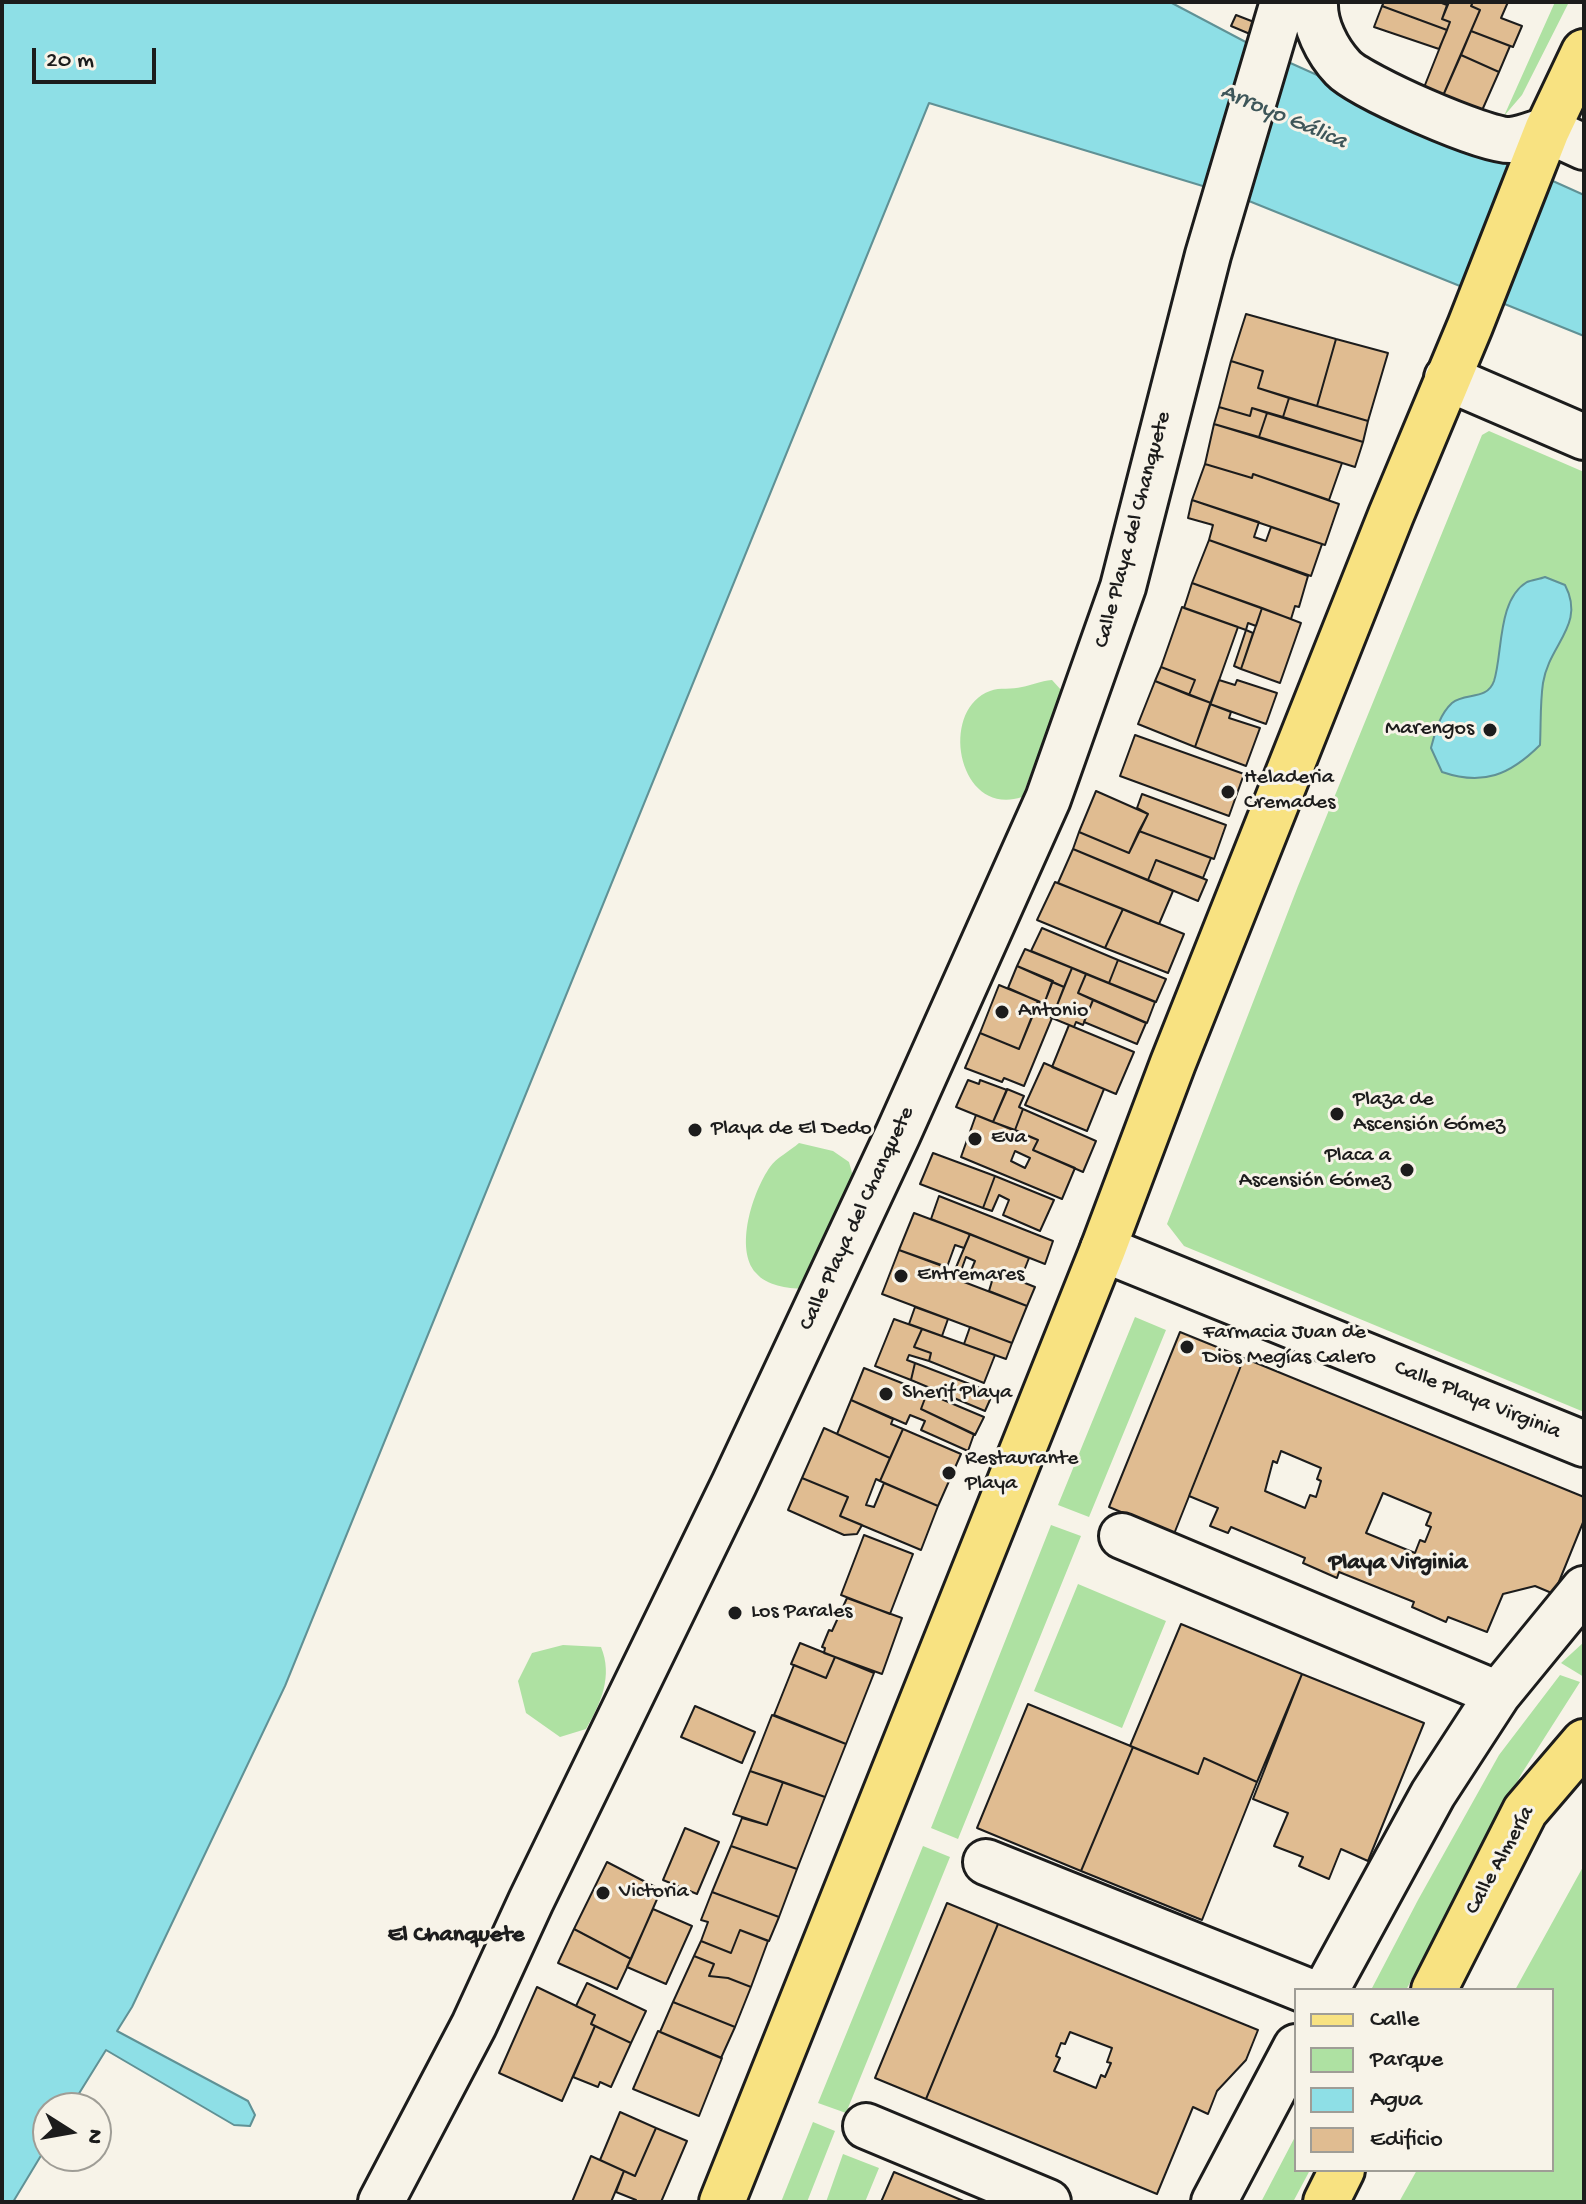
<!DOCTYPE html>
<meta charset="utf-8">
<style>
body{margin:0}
#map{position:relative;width:1586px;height:2204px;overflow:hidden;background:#f7f3e8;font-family:"Gochi Hand",sans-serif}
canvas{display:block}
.frame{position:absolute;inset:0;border:4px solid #1c1c1c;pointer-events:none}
.legend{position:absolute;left:1294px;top:1988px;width:260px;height:184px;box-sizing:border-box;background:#f7f3e8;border:2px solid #9f9d96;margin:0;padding:10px 14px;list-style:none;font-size:24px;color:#1c1c1c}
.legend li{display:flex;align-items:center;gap:16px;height:40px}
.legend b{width:40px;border:2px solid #9f9d96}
.north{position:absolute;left:32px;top:2092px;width:80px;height:80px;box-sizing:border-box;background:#f7f3e8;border:2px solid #9f9d96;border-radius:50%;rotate:101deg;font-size:22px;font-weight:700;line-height:32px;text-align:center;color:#1c1c1c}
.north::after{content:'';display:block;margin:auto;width:28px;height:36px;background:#1c1c1c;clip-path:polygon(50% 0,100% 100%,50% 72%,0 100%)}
.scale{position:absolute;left:32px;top:48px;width:124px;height:36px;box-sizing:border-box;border:4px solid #1c1c1c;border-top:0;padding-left:10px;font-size:24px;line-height:28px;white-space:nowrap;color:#1c1c1c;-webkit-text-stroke:6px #f7f3e8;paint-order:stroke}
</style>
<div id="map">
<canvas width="1586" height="2204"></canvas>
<div class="frame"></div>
<ul class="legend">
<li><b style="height:10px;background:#f8e281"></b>Calle</li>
<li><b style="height:22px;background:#aee1a2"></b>Parque</li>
<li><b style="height:22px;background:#8edfe6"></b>Agua</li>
<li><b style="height:22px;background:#e0bc91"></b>Edificio</li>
</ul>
<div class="north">N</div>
<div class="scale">20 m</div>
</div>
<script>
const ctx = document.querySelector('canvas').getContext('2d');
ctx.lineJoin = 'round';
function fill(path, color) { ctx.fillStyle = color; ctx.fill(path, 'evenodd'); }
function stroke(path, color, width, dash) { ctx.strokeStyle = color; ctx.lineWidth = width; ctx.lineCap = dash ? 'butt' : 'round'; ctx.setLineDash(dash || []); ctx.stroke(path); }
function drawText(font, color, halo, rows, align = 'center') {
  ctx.font = font + ' "Gochi Hand",sans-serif'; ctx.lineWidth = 6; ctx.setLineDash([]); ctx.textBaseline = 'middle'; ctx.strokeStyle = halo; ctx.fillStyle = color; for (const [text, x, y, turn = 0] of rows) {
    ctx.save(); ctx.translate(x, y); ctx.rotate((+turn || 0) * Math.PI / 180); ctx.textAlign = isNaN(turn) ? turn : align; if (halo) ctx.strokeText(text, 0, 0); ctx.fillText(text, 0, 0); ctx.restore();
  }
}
const green = new Path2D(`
 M1555,2H1569L1522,95L1504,116Z
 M1489,431L1584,472V1412L1184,1246L1167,1224L1298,886L1482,435Z
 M1052,680L1062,691L1022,797C958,818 938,710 990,691C1000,687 1012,690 1022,687C1032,685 1040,681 1052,680Z
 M799,1143L833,1151L849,1162L854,1180L803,1289C787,1288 767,1286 756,1273C734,1249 753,1191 770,1167C776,1158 790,1151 799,1143Z
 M1135,1317L1166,1330L1089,1517L1058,1505Z
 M1051,1525L1081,1536L958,1839L931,1828Z
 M1078,1584L1166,1621L1122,1728L1034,1691Z
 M1584,1642V1677L1561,1663Z
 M563,1645L601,1647C613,1676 601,1703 586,1729L560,1737L526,1713L518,1681L532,1653Z
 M1560,1675L1580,1682L1522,1773L1406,1990H1371L1418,1900L1499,1755Z
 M923,1846L950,1857L846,2113L818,2103Z
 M1584,1865V2202H1399L1417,2170H1552V1990H1515Z
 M813,2122L835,2131L807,2202H781Z
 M1296,2135V2170H1310L1293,2202H1261Z
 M843,2154L879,2168L865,2202H826Z`);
const water = new Path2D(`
 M2,2H1170L1257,48L1584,195V336L1239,197L929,103L285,1686L132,2007L117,2031L248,2101L255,2115L250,2126L234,2125L106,2050L70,2108H48V2144L13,2202H2Z
 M1545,577L1565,585C1586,625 1549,644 1543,683C1540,703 1541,725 1540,745C1510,775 1483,786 1442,772L1431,748C1435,733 1439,715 1452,703C1465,692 1487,701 1494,681C1503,653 1497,600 1527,582C1532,580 1540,579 1545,577Z`);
const building = new Path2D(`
 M1384,2H1439L1447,5L1442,19L1450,22L1447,30L1382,6Z
 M1449,2H1473L1471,6L1480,10L1442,98L1423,90L1450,22L1442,19Z
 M1473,2H1508L1501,18L1522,26L1513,47L1471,31L1480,10L1471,6Z
 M1382,6L1447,30L1439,49L1374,27Z
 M1236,15L1254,22L1250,34L1231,26Z
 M1471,31L1510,46L1499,72L1461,55Z
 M1461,55L1499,72L1480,115L1442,98Z
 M1246,314L1336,339L1317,406L1258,388L1263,371L1231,361Z
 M1336,339L1388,353L1368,421L1317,406Z
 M1231,361L1263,371L1258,388L1289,398L1283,417L1252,408L1250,416L1219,407Z
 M1289,398L1368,421L1363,442L1283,417Z
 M1219,407L1250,416L1252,408L1267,413L1259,437L1214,424Z
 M1267,413L1363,442L1355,467L1259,437Z
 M1214,424L1342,463L1329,500L1253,474L1252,478L1205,464Z
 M1205,464L1252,478L1253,474L1339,504L1325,545L1192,500Z
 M1192,500L1259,522L1254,537L1266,541L1271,527L1322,544L1311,576L1209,540L1213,525L1188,518Z
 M1209,540L1308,576L1299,607L1295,606L1291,619L1192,583Z
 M1192,583L1262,608L1256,626L1248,623L1246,630L1184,608Z
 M1182,607L1238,627L1211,703L1189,695L1195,680L1161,667Z
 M1262,608L1301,623L1280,683L1241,669Z
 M1246,630L1253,633L1241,669L1234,666Z
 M1161,667L1195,680L1189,695L1155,681Z
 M1219,680L1235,685L1237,680L1277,693L1266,724L1210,704Z
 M1155,681L1211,703L1195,747L1138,724Z
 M1210,704L1231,712L1229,718L1260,728L1246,766L1195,747Z
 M1135,735L1244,774L1229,816L1120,776Z
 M1096,791L1148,814L1129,853L1079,832Z
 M1142,794L1226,825L1214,859L1139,831L1148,814L1137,808Z
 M1139,831L1211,858L1203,878L1156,860L1148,880L1073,849L1079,832L1129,853Z
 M1073,849L1173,891L1159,924L1058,883Z
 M1156,860L1207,880L1198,901L1148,880Z
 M1055,882L1123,909L1105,948L1037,920Z
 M1123,909L1184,934L1168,973L1105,948Z
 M1042,928L1118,960L1109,983L1031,951Z
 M1025,949L1072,968L1064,987L1017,966Z
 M1118,960L1166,979L1156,1002L1109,983Z
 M1017,966L1053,981L1044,1004L1008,988Z
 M1072,968L1086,974L1078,993L1093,1000L1083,1025L1076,1022L1074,1027L1052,1018Z
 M1086,974L1155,1002L1147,1023L1078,993Z
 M1052,982L1064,987L1052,1018L1035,1010L1038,1001L1044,1004Z
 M999,985L1038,1001L1019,1049L980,1033Z
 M1093,1000L1146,1023L1137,1044L1084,1022Z
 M1035,1010L1052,1018L1024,1086L1004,1078L1002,1082L965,1068L980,1033L1019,1049Z
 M1069,1025L1134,1052L1116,1094L1052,1067Z
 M1044,1063L1104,1089L1087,1131L1025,1105Z
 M968,1080L979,1084L980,1080L1007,1090L993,1122L956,1107Z
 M1007,1089L1024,1096L1019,1107L1023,1109L1015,1130L993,1122Z
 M1023,1109L1096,1141L1083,1172L1033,1150L1038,1140L1015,1130Z
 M976,1115L1038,1140L1033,1150L1075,1168L1062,1199L961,1157ZM1015,1151L1030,1158L1025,1168L1011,1161Z
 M933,1153L995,1176L983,1208L920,1184Z
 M995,1176L1054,1200L1040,1231L1003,1215L1009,1200L999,1195L992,1211L983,1208Z
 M939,1196L1053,1241L1045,1264L931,1219Z
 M914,1213L970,1234L964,1248L955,1245L947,1267L899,1250Z
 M970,1234L1029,1258L1020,1281L1035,1287L1027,1306L989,1291L992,1281L970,1273L975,1261L966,1257L958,1279L952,1277Z
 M899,1250L945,1267L943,1274L1027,1306L1012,1343L882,1294Z
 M915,1307L948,1319L942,1336L909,1324Z
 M894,1319L922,1329L914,1347L931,1353L929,1361L909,1355L907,1360L915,1363L911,1380L875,1366Z
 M970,1327L1012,1343L1006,1359L964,1344Z
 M922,1329L995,1355L984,1383L929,1361L931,1353L914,1347Z
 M1180,1332L1244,1358L1174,1534L1109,1507Z
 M1244,1358L1584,1497V1520L1554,1594L1535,1586L1503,1594L1487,1632L1448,1617L1446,1622L1412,1607L1414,1602L1339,1572L1337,1578L1303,1563L1305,1558L1231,1527L1228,1533L1210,1526L1218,1508L1189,1496ZM1281,1451L1321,1468L1317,1479L1321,1481L1316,1497L1310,1495L1305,1508L1265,1491L1273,1461L1277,1463ZM1383,1493L1431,1513L1426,1525L1431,1527L1425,1542L1420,1540L1415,1553L1366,1533Z
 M915,1363L993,1393L985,1411L911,1380Z
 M864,1368L927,1393L921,1409L974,1434L968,1451L921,1430L925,1421L910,1415L906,1424L851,1400Z
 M927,1393L984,1417L975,1435L921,1409Z
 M851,1400L893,1419L891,1424L903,1429L890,1458L837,1434Z
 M824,1428L890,1458L880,1481L876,1479L866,1505L874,1507L884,1483L938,1506L921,1550L840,1516L848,1497L802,1478Z
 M903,1429L961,1454L938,1506L880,1481Z
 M802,1478L848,1497L840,1516L862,1525L857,1534L844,1535L788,1510Z
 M864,1535L913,1554L890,1614L841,1595Z
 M847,1598L902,1618L882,1674L824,1653L825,1648L822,1647L829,1630L832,1631Z
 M1181,1624L1302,1674L1257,1782L1204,1758L1198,1774L1130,1746Z
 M800,1643L835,1657L826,1678L791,1664Z
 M835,1657L874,1673L846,1744L774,1715L794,1665L826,1678Z
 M1302,1674L1424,1723L1368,1861L1341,1849L1329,1879L1299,1866L1303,1857L1274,1846L1288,1813L1253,1799Z
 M1028,1704L1133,1747L1081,1871L977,1828Z
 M695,1706L755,1732L742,1763L681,1737Z
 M772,1715L846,1744L825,1797L750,1771Z
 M1133,1747L1198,1774L1204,1758L1257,1782L1202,1920L1081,1871Z
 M750,1771L783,1782L767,1825L733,1814Z
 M783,1782L825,1797L797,1869L731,1846L742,1818L767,1825Z
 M685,1828L719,1842L697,1894L663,1880Z
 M731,1846L797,1869L779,1917L712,1892Z
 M607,1862L661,1890L631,1959L574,1929Z
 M712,1892L779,1917L769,1941L740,1930L731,1953L701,1941L708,1922L701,1920Z
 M947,1903L998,1924L926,2099L875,2078Z
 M653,1909L692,1926L666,1984L627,1967Z
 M998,1924L1258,2030L1246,2060L1217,2091L1208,2114L1193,2107L1157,2194L926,2099ZM1070,2032L1112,2048L1107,2062L1111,2063L1105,2077L1101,2075L1096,2088L1054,2071L1060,2058L1056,2056L1061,2043L1065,2044Z
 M574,1929L631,1959L617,1989L558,1963Z
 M740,1930L768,1941L751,1987L728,1978L709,1976L714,1964L694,1956L701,1941L731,1953Z
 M694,1956L714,1964L709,1976L728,1978L751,1987L735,2027L673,2002Z
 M587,1983L646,2011L631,2043L591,2024L595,2015L576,2006Z
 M537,1987L595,2015L591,2024L595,2026L562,2101L499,2073Z
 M673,2002L735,2027L721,2058L660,2032Z
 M595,2026L631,2043L611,2087L600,2082L598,2087L573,2077Z
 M658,2031L722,2058L699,2116L633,2089Z
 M620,2112L656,2128L635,2176L600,2160Z
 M656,2128L687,2141L661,2202H636V2200L616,2192L624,2171L635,2176Z
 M591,2156L624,2171L611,2202H572Z
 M894,2172L966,2202H881Z`);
const minor = new Path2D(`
 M1315,2C1314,25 1327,51 1343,68C1360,86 1486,142 1511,140C1523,139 1536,133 1547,130L1584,147
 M1447,378L1584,437
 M1103,1249L1584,1444
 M1122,1536L1498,1694
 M986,1862L1305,1990
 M1326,1990L1433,1794L1498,1694L1584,1589
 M866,2126L1048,2202
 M381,2202L474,2025L531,1901L734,1484L898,1134L1048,799L1123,587L1208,255L1283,2
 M1214,2202L1296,2047`);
const major = new Path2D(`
 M1434,1990L1525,1811L1584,1742
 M722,2202L1103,1249L1173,1063L1391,515L1470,326L1547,130L1584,52
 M1326,2202L1342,2170`);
const markers = [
 [1490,730,8,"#1c1c1c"],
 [1228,792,8,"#1c1c1c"],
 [1002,1012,8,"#1c1c1c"],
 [1337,1114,8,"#1c1c1c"],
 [695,1130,8,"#1c1c1c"],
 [975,1139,8,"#1c1c1c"],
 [1407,1170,8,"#1c1c1c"],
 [901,1276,8,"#1c1c1c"],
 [1187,1347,8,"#1c1c1c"],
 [886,1394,8,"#1c1c1c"],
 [949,1473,8,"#1c1c1c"],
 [735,1613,8,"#1c1c1c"],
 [603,1893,8,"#1c1c1c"]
];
const streetNames = [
 ["Calle Playa del Chanquete",1134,530,-75],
 ["Calle Playa del Chanquete",858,1219,-65],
 ["Calle Playa Virginia",1477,1401,22],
 ["Calle Almería",1501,1861,-61]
];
const poiNames = [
 ["Marengos",1474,730,"right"],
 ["Heladeria",1244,779],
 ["Cremades",1244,804],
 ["Antonio",1018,1012],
 ["Plaza de",1353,1101],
 ["Ascensión Gómez",1353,1126],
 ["Playa de El Dedo",711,1130],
 ["Eva",991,1139],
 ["Placa a",1391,1157,"right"],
 ["Ascensión Gómez",1391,1182,"right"],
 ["Entremares",917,1276],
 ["Farmacia Juan de",1203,1334],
 ["Dios Megías Calero",1203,1359],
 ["Sherif Playa",902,1394],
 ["Restaurante",965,1460],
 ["Playa",965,1485],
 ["Los Parales",751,1613],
 ["Victoria",619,1893]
];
const waterNames = [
 ["Arroyo Gálica",1283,118,23]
];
const neighbourhoodNames = [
 ["Playa Virginia",1398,1564],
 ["El Chanquete",456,1936]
];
fill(green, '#aee1a2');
fill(water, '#8edfe6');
stroke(water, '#609195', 2);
fill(building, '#e0bc91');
stroke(building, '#1c1c1c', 2);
stroke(minor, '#1c1c1c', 50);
stroke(major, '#1c1c1c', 50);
stroke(minor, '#f7f3e8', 44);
stroke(major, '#f8e281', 44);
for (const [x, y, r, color] of markers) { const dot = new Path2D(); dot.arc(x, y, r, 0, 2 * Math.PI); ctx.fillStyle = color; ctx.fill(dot); stroke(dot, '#f7f3e8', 3); }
drawText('22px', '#1c1c1c', '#f7f3e8', streetNames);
drawText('22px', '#1c1c1c', '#f7f3e8', poiNames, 'left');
drawText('italic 24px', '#3e5659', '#f7f3e8', waterNames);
drawText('bold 24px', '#1c1c1c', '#f7f3e8', neighbourhoodNames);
</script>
